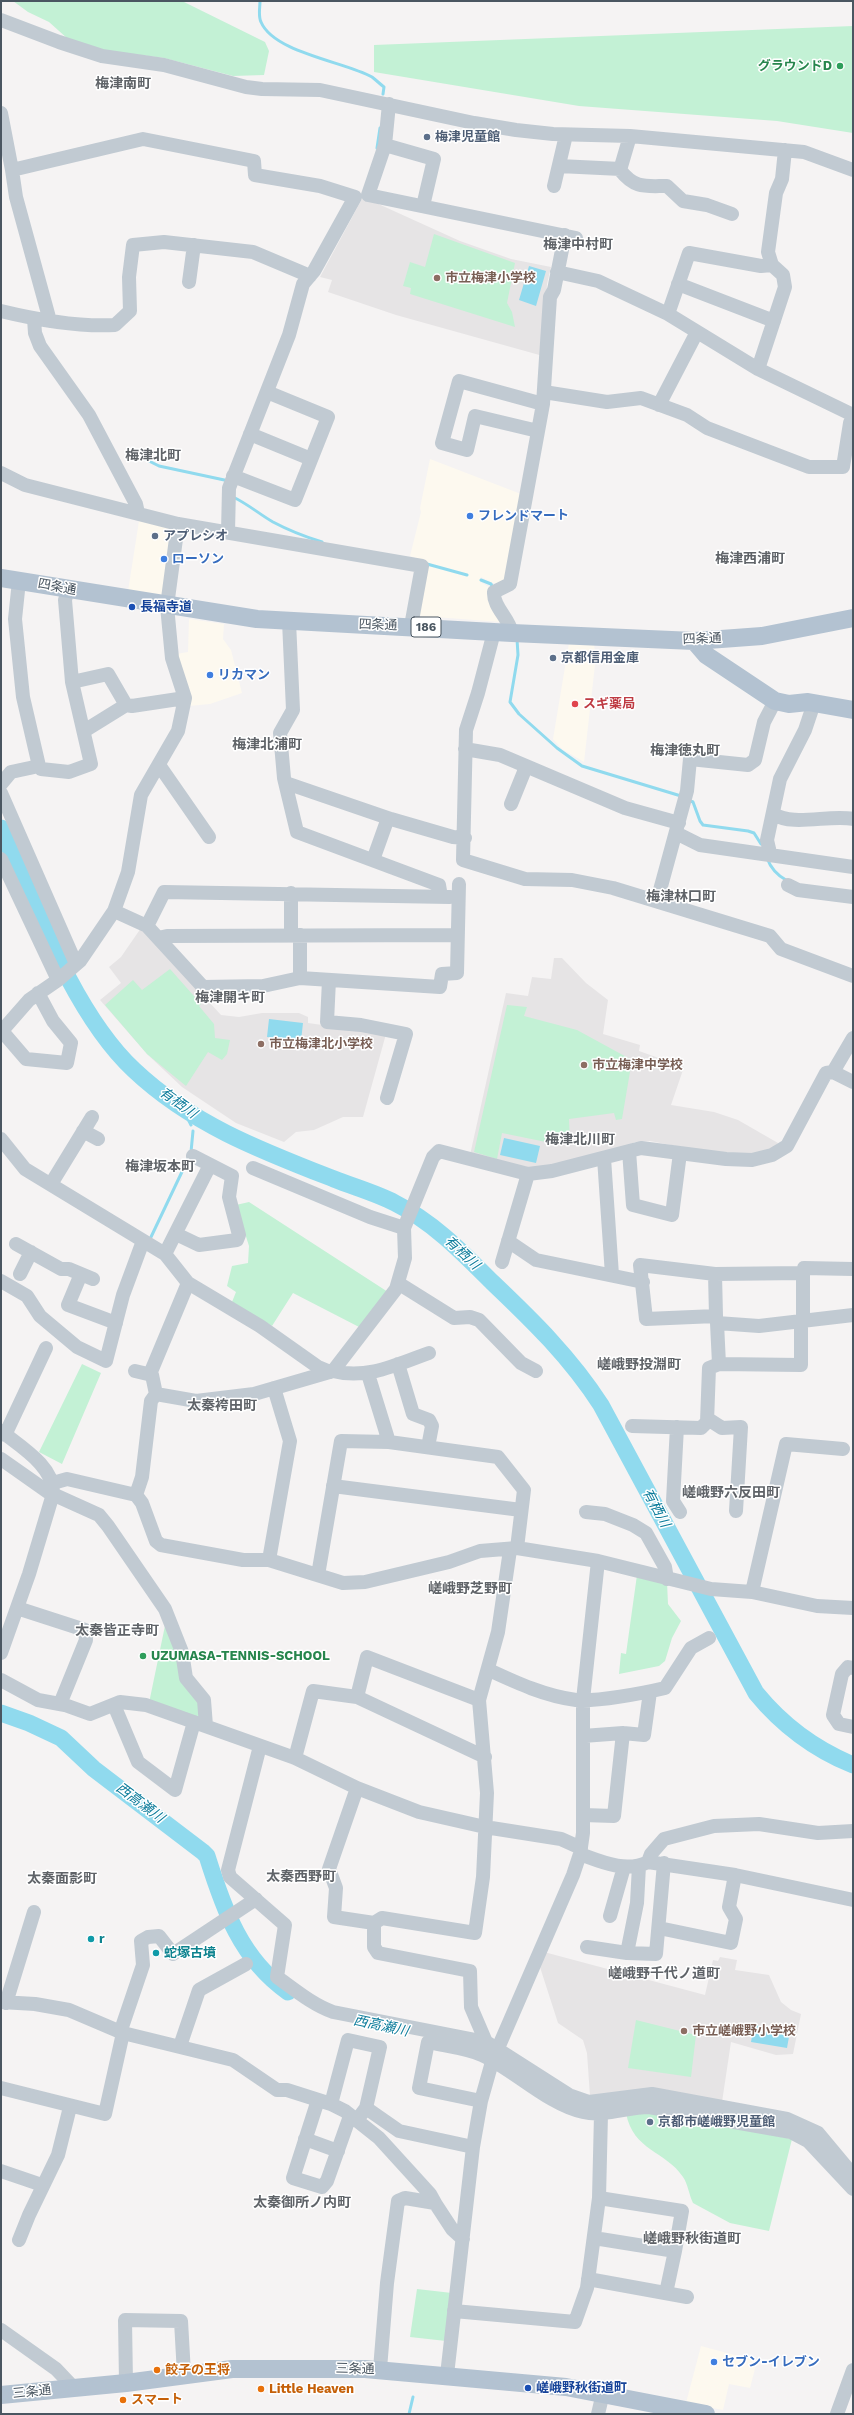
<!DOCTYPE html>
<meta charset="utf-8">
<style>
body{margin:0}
#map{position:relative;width:854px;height:2415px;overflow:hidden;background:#f5f3f3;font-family:"Work Sans",sans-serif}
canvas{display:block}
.frame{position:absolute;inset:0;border:2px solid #4a5661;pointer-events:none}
</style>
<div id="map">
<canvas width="854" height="2415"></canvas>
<div class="frame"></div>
</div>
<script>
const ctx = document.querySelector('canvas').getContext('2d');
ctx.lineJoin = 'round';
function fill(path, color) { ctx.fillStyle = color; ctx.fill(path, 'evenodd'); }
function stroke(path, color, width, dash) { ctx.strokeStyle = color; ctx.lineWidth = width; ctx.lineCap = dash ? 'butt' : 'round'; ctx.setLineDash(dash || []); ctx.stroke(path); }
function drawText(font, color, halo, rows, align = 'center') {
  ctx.font = font + ' "Work Sans","Noto Sans JP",sans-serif'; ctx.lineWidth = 3; ctx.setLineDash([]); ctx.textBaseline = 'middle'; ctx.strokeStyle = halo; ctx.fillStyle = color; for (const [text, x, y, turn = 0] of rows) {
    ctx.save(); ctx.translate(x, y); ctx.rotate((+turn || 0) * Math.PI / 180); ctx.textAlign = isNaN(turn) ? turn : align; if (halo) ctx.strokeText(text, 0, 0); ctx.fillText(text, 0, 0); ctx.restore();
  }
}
const commercial = new Path2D(`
 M430,459L521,494L506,578L501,583H493L481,577L480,582L491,588L501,622L421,616L418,613L427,562L410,556L421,512L420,508Z
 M139,521L174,529L165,598L128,591Z
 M189,619L224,624L223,639L231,650L242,693L210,704L189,706L176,654L188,652Z
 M569,643L594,645L596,656L584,762L562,749L553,739Z
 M701,2346L757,2361L750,2388L729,2384L723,2410L686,2403Z`);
const education = new Path2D(`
 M363,197L460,241L511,259L551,267L547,284L543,356L396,315L328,292L332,280L320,277Z
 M141,928L221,1015L239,1017L262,1013H299L308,1017V1023L386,1034L363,1117H343L314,1130L296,1132L284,1142L236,1123L182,1087L147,1054L100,1000L121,983L109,967L121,957Z
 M554,958H562L586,983L608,1000L603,1034L640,1045L639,1051L684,1067L671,1105L714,1112L738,1120L778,1143L770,1152L755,1156L702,1151L650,1141L635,1142L621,1149L541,1170L470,1155L506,993L528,996L532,977L551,979Z
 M544,1952L705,1995L713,1960L718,1961L720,1957L737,1960L735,1970L769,1975L781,2002L791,2010L801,2014L793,2054L776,2055L731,2042L722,2102L590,2096L587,2053L583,2040L558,2023L539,1964Z`);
const green = new Path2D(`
 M13,1H182L265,42L269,51L264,75L233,76L164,58L101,50L68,39L49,22L28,12Z
 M853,26V133L777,121L579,106L374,72V45Z
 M434,234L515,263L507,303L512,312L515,327L410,294L411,288L403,286L410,262L425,267Z
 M170,969L201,1004L199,1006L214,1024L215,1038L230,1040L227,1054L222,1060L208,1052L186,1086L147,1054L105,1005L133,980L142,990Z
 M507,1005L527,1007L524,1016L577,1030L632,1060L622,1119L616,1120L614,1113L569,1119L570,1142L547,1138L546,1142L502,1133L497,1159L474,1152Z
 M249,1202L388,1292L361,1328L293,1293L272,1326L232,1302L236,1292L227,1286L232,1266L248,1263L249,1246L236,1205Z
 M82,1364L101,1373L62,1464L39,1452Z
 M637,1575L667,1582L668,1604L681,1621L672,1638L665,1661L659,1666L619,1674L621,1653L626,1654Z
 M167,1616L198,1694L204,1724L149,1703Z
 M636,2020L696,2035L691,2077L628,2068Z
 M648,2111L792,2139L769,2231L730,2223L693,2203C689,2195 688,2184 683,2177C666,2151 633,2151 626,2113Z
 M417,2289L452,2293L446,2341L410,2337Z`);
const water = new Path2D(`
 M529,266L546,271L536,306L519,300Z
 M269,1019L303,1023L301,1041L267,1037Z
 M504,1138L540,1146L536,1163L500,1155Z
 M754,2025L790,2031L787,2048L751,2042Z`);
const stream = new Path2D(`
 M260,1C260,8 258,16 261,22C274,53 346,62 372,77C376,80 380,84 384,87L383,94
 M377,148L380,128
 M145,459L159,466L229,481
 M233,497C248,504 259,514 273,522C288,530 306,537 322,542
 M427,564L467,575
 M481,580L491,584L493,588
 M517,639L518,655L510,702L519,714L557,748L582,766L681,796
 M688,800L693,802L700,821L703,825L748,831L754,833L761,844
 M767,858C771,869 777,875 786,880
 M183,1109L191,1125
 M191,1152L193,1131
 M151,1237L189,1157
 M409,2414L413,2397`);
const river = new Path2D(`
 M1,828C35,905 73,1013 134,1070C191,1124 262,1151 334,1179C354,1187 376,1193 395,1203C433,1222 462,1252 492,1282C533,1321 570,1357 601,1405L756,1693C783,1726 814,1749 853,1765
 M1,1713L29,1723L61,1738L94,1769L203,1852L207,1856C224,1910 241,1959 288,1992`);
const minor = new Path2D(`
 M1,20L59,42L102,56L164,65L246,87L262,89L320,90L474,123L516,130L553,134L630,136L804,152L853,170
 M389,104L385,145L368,195L576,238
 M1,113L12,170
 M630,136L620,170C635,189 645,186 667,186L683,201L707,205L732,214
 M385,145L434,159L423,206
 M559,166L621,169
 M554,186L566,135
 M557,272L598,281L668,314L758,369L853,415
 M189,282L194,245
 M678,284L774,321
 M1,311C38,320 77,327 115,325L130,311L129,277L133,245L164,242L253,252L310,276
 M668,314L689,253L761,266L772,265
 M34,319L35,333L40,346L89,415L136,504L138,513
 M50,321L16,197L12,170L143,139L254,161L255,175L320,186L355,197L314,271L303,284L289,335L229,488L228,532
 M758,369L785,287L783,275L772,265L768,252L776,193L782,179L785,150
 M544,392L607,402L641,398L687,415L707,428L809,467H843L850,423L853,417
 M659,405L697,332
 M538,431L475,416L467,450L442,443L459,381L543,404
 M250,434L311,459
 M1,473L25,485L178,524L422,566L411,626
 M233,476L295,500L328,417L267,392
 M19,581L15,619L23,697L39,766L41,769L69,772L91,764L72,682L65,600L68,589
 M289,621L293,710L280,733L284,778L297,832L439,885L441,897
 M494,632L478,693L466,730L463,860L525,879L572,880L613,888L770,936L781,949L853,976
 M512,633C509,618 493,607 494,592L510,584L543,404L550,297L554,290L565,235
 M72,682L108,674L126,705
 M84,731L126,705L132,706L185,698
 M465,749L500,755L625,808L679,823
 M159,765L209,837
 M286,783L391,819L453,837L465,838
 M1,784L11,772L39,766
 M1,793L76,964
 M511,804L526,767
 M774,814C792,827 831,814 853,819
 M676,833L700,845L853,867
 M770,853L767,840L780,779L805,730L814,703
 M1,859L58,980
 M373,860L388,818
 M788,885L798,890L853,897
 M657,901L687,791L690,759L748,765L755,760L764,722L775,701
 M114,911L147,926L203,987L263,986L300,978L440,987L442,974L457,973L459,884
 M147,926L164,892L450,897
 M291,935V893
 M300,935V978
 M158,938L167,936L457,935
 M329,980L327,1022L361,1025L406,1034L387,1098
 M2,1031L26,1059L67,1063L71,1043L53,1021L38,993
 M1,1032L29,1000L58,980L80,961L114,911L128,872L141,795L178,731L185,698L172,658L167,606L178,524
 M833,1072L853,1038
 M83,1131L98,1139
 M1,1139L25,1169L165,1254L188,1283L260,1326L318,1367L330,1372
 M629,1151L633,1205L672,1215L680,1153
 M604,1158L612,1275
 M253,1168L370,1217L404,1228
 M51,1184L92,1117
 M176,1234L199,1245L237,1240L239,1235L229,1197L232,1176L193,1156
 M508,1241L536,1260L643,1282
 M16,1244L61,1269H69L93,1279
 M165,1254L210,1165
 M502,1262L528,1174
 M803,1273V1320
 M20,1274L31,1252
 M81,1274L68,1305L116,1323
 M715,1274L716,1316L646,1319L640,1265L715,1274L803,1273L804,1268L853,1269
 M1,1281L27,1296L40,1316L77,1347L106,1361L123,1295L143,1241
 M398,1283L454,1318L470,1317L479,1320L521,1363L536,1371
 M716,1316L717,1323L759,1326L853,1315
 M717,1323L719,1364
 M398,1364L413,1414L429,1420L432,1426L428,1447
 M135,1371L152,1375L156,1394
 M333,1371L396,1289L405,1258L404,1228L433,1157L439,1151L528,1174L552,1171L641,1148L726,1159L752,1160L772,1155L787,1146L826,1073L833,1072L853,1082
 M150,1374L188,1283
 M368,1374L389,1442
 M708,1419L722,1428L741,1427L736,1511
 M632,1426L701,1428L707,1422L709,1368L719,1364L801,1365V1320
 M677,1427L673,1501L680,1512
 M1,1431C21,1447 55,1467 53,1494L29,1574L1,1653
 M5,1435L46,1348
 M1,1459L48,1492L99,1515L108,1526L165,1609L182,1652L186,1678L204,1700L206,1726
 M53,1483L67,1479L136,1495L142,1503L156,1541L161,1545L243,1560H269L343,1583L365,1582L449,1562L480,1551L517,1548L598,1561L711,1589L752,1592L817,1606L853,1608
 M333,1486L521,1510
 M136,1495L142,1477L151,1401L156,1394L196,1401L254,1394L333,1371C367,1380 398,1364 429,1353
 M586,1512L605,1514L633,1525L646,1533L665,1567L667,1579
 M269,1560L290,1441L274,1388
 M318,1575L341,1441L389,1442L498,1457L524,1490L517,1548
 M752,1592L786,1444L843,1449
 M17,1608L85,1630L86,1640L60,1704
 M853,1668L848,1667L842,1674L833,1715L839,1724L853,1727
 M489,1670C517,1683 545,1696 576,1700C596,1702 644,1693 665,1688L691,1648L709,1638
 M1,1680L38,1700L65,1705L90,1714L120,1702L146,1705L295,1758L357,1788L419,1812L485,1827L561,1839L581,1848
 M357,1697L367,1657L479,1700
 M114,1705L138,1762L175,1790L194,1722
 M583,1736L623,1733L644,1735L650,1692
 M260,1746L228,1870L230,1877L285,1925L277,1977C295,1990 313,2005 333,2012L486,2042L569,2095L589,2102L652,2094L787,2119L818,2133L853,2175
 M295,1758L313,1691L357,1697L485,1757
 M357,1788L329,1869L336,1888L334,1917L374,1923
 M583,1815L614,1816L623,1733
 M580,1854C602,1862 626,1873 648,1862L735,1875L853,1900
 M648,1862L651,1854L664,1839L714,1826L759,1824L818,1833L853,1831
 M610,1916L624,1867
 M659,1928L731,1943L736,1919L729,1907L735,1875
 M587,1947L627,1953L656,1954L664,1863
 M627,1953L637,1903L639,1866
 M1,2002L35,2004L69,2010L123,2033L233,2060L277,2090H287L331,2104L345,2111L379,2138L430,2194L435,2203
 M6,2003L34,1912
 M486,2042L471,2007L470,1971L378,1953L374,1947V1923L382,1918L475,1933L483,1877L487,1793L479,1700L498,1632L510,1550
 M180,2046L199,1990L246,1964
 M1,2088L105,2114L123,2033L122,2027L143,1965L141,1941L148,1937L159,1936L173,1954L256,1899
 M318,2100L293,2178L322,2187L327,2181L350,2116
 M481,2101L419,2088L428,2042C445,2046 466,2048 482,2055C513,2069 549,2105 583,2112C605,2117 627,2107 649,2107L791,2132L808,2141L853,2189
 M331,2104L348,2040L380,2047L366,2108L357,2120
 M366,2108L399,2131L473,2147
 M305,2139L338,2151
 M1,2171L42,2185
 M594,2238L675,2251L682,2211L599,2198
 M19,2240L29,2215L58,2155L70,2107
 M588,2279L687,2297
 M666,2293L675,2251
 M454,2311L575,2322L587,2288L599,2198L601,2114
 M1,2330L56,2369L74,2388
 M380,2369L387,2283L398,2201L405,2198L435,2203L452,2229L463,2239
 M447,2375L473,2147L481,2101L492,2062L573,1875L580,1854L583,1833V1700L598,1561
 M126,2383L125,2320L181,2321L184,2374
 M598,2414L603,2393
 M837,2414L853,2370`);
const major = new Path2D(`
 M1,578L257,619L512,633L694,641L762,636L853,618
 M694,641L706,655L775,701L789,704L808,702L853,710
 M1,2395L126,2383L232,2369H365L566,2387L706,2414`);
const markers = [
 [840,66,4,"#2e9e5b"],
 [427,137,4,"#5c6f8a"],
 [437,278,4,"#8d6e63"],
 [470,516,4,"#3f7fe0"],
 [155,536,4,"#5c6f8a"],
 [164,559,4,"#3f7fe0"],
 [132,607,4,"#1a4fb4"],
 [553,658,4,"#5c6f8a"],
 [210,675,4,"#3f7fe0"],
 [575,704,4,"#e0444e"],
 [261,1044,4,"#8d6e63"],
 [584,1065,4,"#8d6e63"],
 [143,1656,4,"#2e9e5b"],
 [91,1939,4,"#0f9aa8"],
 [156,1953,4,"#0f9aa8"],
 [684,2031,4,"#8d6e63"],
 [650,2122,4,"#5c6f8a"],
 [714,2362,4,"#3f7fe0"],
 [157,2370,4,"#e8710a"],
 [528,2388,4,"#1a4fb4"],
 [261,2389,4,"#e8710a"],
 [123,2400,4,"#e8710a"]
];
const shields = [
 [426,627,30]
];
const shieldNames = [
 ["186",426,627]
];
const leisureNames = [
 ["グラウンドD",832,66],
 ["UZUMASA-TENNIS-SCHOOL",151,1656,"left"]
];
const serviceNames = [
 ["梅津児童館",435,137],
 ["アプレシオ",163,536],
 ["京都信用金庫",561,658],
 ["京都市嵯峨野児童館",658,2122]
];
const educationNames = [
 ["市立梅津小学校",445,278],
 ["市立梅津北小学校",269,1044],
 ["市立梅津中学校",592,1065],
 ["市立嵯峨野小学校",692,2031]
];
const shopNames = [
 ["フレンドマート",478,516],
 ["ローソン",172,559],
 ["リカマン",218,675],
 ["セブン-イレブン",722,2362]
];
const streetNames = [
 ["四条通",57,587,10],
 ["四条通",378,625,2],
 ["四条通",702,639,-2],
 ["三条通",355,2369,1],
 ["三条通",32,2392,-6]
];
const transitNames = [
 ["長福寺道",140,607],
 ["嵯峨野秋街道町",536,2388]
];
const healthNames = [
 ["スギ薬局",583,704]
];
const cultureNames = [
 ["r",99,1939],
 ["蛇塚古墳",164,1953]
];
const foodNames = [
 ["餃子の王将",165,2370],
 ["Little Heaven",269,2389],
 ["スマート",131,2400]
];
const neighbourhoodNames = [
 ["梅津南町",123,84],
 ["梅津中村町",578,245],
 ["梅津北町",153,456],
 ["梅津西浦町",750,559],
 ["梅津北浦町",267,745],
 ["梅津徳丸町",685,751],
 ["梅津林口町",681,897],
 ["梅津開キ町",230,998],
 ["梅津北川町",580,1140],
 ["梅津坂本町",160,1167],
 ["嵯峨野投淵町",639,1365],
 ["太秦袴田町",222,1406],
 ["嵯峨野六反田町",731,1493],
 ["嵯峨野芝野町",470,1589],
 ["太秦皆正寺町",117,1631],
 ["太秦西野町",301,1877],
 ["太秦面影町",62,1879],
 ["嵯峨野千代ノ道町",664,1974],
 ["太秦御所ノ内町",302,2203],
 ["嵯峨野秋街道町",692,2239]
];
const waterNames = [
 ["有栖川",178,1103,36],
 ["有栖川",462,1253,43],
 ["有栖川",656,1508,62],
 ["西高瀬川",140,1803,37],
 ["西高瀬川",381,2026,12]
];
fill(commercial, '#fdf9ef');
fill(education, '#e6e4e5');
fill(green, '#c3f1d5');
fill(water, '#90daee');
stroke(stream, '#90daee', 3);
stroke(river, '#90daee', 17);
stroke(minor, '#c1cad2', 14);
stroke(major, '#b3c2d1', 18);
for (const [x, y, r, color] of markers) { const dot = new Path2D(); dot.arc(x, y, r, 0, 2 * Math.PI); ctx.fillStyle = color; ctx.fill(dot); stroke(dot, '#fff', 1.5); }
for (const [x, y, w] of shields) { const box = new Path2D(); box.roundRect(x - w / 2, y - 10, w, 20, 3); ctx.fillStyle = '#fff'; ctx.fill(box); stroke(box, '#4a5661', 1); }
drawText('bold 12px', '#4a5661', null, shieldNames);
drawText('bold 13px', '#27864d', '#fff', leisureNames, 'right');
drawText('bold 13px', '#4e5e75', '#fff', serviceNames, 'left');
drawText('bold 13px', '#785e54', '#fff', educationNames, 'left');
drawText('bold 13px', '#366cbe', '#fff', shopNames, 'left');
drawText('13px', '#4a5661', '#fff', streetNames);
drawText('bold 13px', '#164399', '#fff', transitNames, 'left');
drawText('bold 13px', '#be3a42', '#fff', healthNames, 'left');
drawText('bold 13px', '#0d838f', '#fff', cultureNames, 'left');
drawText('bold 13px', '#c56008', '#fff', foodNames, 'left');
drawText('bold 14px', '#5f6368', '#fff', neighbourhoodNames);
drawText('italic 14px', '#0c7c9b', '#fff', waterNames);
</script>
